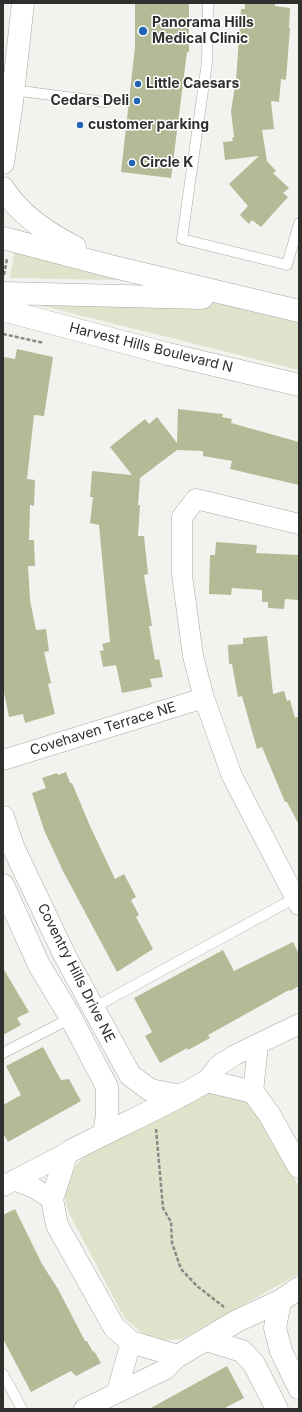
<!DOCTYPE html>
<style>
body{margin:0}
#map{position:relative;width:302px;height:1412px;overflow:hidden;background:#f2f3ee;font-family:Inter,sans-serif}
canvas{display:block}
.frame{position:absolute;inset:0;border:4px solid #2f2f2d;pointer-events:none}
</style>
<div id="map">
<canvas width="302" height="1412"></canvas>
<div class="frame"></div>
</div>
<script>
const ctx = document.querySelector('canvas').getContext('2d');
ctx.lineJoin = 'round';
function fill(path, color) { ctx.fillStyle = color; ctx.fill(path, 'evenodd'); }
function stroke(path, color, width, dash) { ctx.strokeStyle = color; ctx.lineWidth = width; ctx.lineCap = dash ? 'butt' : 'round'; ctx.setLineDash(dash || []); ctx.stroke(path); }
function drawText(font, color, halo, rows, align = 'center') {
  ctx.font = font + ' Inter,sans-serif'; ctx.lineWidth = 3; ctx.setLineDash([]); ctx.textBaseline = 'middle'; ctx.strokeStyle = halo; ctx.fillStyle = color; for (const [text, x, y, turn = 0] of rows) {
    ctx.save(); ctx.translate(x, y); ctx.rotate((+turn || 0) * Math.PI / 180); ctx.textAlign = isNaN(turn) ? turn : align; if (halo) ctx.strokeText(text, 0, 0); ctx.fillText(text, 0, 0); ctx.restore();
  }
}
const green = new Path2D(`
 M15,249L117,274L116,280L10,278Z
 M37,297L214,303L257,310L299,320V370L35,304Z
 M212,1090L250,1102L261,1116L299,1187V1274L182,1339L162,1340L146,1336L125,1319L69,1213L65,1200L66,1184L71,1171L87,1153Z`);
const building = new Path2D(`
 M135,3H189V52H187L171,178L121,172L135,47Z
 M245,3H275V6L290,8L289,28H290L286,80L281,79L279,102L271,101L274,129L262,130L267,161L276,171L273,173L289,188L283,193L288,197L261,227L252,220L249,224L240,215L248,206L229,184L259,156L225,160L223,142L233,141L232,138L234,137L231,111L236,80L241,9H245Z
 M17,349L53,357L44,416L34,415L27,479L35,480L34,506L30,505L29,540H34L35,566H28L30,600L36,630L46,629L49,651L44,652L51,683L48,684L55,714L25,723L23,714L9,717L3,687V357L15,359Z
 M178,409L223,414L222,417L232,419L231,423L299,442V485L230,469L232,461L203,456V451L177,450L140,478L138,505H140L138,536H144L148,574L144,575L152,626H149L155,660L159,659L163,677L150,679L152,687L122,693L116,665L103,667L100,651L104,650L102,644L110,642L99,525L90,523L93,497H90L92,471L132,475L110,447L145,419L149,424L157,417L177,443Z
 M216,542L257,545L256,553L299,555V600L285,599L284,609L268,608V602H262V590L232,588L231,595L209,594L210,555H215Z
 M267,636L273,694L284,691L287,701L290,700L295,718L299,716V825L287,802H285L262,747L257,749L242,696L238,697L232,664H229L228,645L243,644V638Z
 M66,772L70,783H72L90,826L115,879L124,874L136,897L131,900L139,915L136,917L153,949L117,972L63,871L44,830L32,793L46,788L42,778L57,773L58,775Z
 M293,942L299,954V986L290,991L289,990L208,1035L210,1038L188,1050L187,1048L160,1063L145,1036L152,1032L134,998L223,950L234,971Z
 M3,968L29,1012L17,1018L21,1025L3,1035Z
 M43,1047L61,1080L69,1079L81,1101L8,1142L3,1133V1105L21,1095L6,1066Z
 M15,1209L42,1264L58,1289L85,1341H87L93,1352L94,1351L101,1363L76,1376L71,1371L31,1392L3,1339V1215Z
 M227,1366L244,1398L223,1409H149Z`);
const path = new Path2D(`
 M4,275L7,259
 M3,334L44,343
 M156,1129L163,1208L171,1222L172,1243L181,1269L197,1286L224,1307`);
const lane = new Path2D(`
 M208,3L207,62L182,239L287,265L299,223
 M13,90L105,102
 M93,1008L295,898
 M3,1053L71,1018
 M3,1374L22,1409`);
const street = new Path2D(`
 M299,524L196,499L182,517V575L193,656L204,698L232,776L299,905
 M3,760L204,698
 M207,1081L218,1066L235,1055L299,1024
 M253,1092L258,1045
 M14,1180L34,1188L52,1199
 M3,1186L67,1153
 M117,1392L131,1342
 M84,1409L166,1369L178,1356`);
const secondary = new Path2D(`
 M3,163L12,102L23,3
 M3,188C20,215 47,233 75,247
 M3,238L110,266L299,311
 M3,293L202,298
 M3,310L168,354L299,385
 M3,817L14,849L65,956L130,1075L150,1090L181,1096
 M3,885L39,965L71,1018L107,1087V1115L104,1133
 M299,1167L269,1114L253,1092L207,1081C162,1108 113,1128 67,1153L52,1199L57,1225L114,1327L131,1342L178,1356L237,1321L280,1301L299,1288
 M280,1301L275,1328L281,1351L299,1388
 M206,1340L242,1351L254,1364L277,1409`);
const markers = [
 [143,31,5,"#2263b4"],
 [138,84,4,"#2263b4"],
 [137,101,4,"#2263b4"],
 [80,125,4,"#2263b4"],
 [132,163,4,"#2263b4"]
];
const poiNames = [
 ["Panorama Hills",152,23],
 ["Medical Clinic",152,39],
 ["Little Caesars",146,84],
 ["Cedars Deli",129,101,"right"],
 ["customer parking",88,125],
 ["Circle K",140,163]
];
const streetNames = [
 ["Harvest Hills Boulevard N",151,348,14],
 ["Covehaven Terrace NE",103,729,-17],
 ["Coventry Hills Drive NE",76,973,63]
];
fill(green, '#dee3cb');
fill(building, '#b3ba96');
stroke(lane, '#a8a9a4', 11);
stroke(street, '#a8a9a4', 21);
stroke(secondary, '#a8a9a4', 23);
stroke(path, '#898986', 2.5, [4, 2]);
stroke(lane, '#fff', 10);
stroke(street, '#fff', 20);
stroke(secondary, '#fff', 22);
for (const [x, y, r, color] of markers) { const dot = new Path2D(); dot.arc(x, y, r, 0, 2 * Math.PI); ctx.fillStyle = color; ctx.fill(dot); stroke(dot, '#fff', 1.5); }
drawText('bold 14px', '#2f2f2d', '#fff', poiNames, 'left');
drawText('14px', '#2f2f2d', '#fff', streetNames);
</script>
